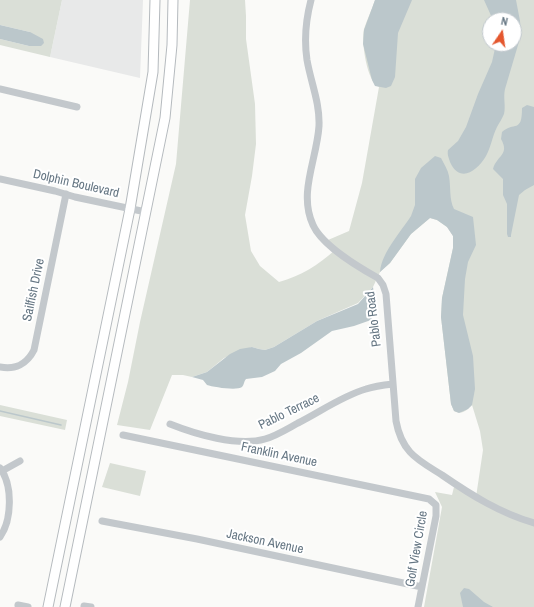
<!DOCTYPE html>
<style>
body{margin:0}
#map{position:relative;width:534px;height:607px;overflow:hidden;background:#fafaf8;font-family:"Archivo Narrow",sans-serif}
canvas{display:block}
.north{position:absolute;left:482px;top:12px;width:40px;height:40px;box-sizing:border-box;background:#fff;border:1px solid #c1c8cd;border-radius:50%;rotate:13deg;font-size:11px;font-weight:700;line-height:16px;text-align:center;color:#657683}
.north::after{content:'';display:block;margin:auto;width:14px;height:18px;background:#e4572e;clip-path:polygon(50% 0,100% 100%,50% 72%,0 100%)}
</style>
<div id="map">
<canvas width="534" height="607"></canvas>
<div class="north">N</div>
</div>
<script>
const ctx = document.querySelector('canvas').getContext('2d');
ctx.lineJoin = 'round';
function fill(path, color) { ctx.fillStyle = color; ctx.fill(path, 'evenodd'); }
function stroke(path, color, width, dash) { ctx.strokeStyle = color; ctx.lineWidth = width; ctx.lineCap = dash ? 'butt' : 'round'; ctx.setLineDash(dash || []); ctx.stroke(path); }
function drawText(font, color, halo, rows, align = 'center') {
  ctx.font = font + ' "Archivo Narrow",sans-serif'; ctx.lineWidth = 4; ctx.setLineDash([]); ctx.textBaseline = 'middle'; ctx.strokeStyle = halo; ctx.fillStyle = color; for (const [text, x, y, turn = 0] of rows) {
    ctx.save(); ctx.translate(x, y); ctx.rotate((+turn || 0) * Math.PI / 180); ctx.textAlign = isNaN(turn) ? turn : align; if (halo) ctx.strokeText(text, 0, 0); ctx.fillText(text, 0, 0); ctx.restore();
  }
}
const built = new Path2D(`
 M62,0H143L140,78L50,57Z`);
const green = new Path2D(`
 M0,0H62L50,57L0,45V39L29,46L30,32L0,25Z
 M190,0H245L246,16V39L255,104L256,144L252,176L245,215L251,251L260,266L279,282C301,276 318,265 335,250L328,240L349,231L362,183L379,87C367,82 361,42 364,29C367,19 372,10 375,0H534V607H424L442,507L435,492L452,495L454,487L476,497L483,450L480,431L472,405C466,411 462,415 454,411L451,404L441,317L442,298L453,248V236L447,227L437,220L430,218L411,234L390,263L380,272L373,287L358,303L317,321L274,347L265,350L259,349L252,347L224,358L207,372L192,377L183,375H172L150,430L117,425L128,382L140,322L176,164ZM490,20H514V44H490Z
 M0,405L67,420L65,430L0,416Z
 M110,463L146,471L140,496L102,487Z`);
const water = new Path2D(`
 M375,0H412L398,33L395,77L391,86L386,88L375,86L372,80L363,44L364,30Z
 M484,0H516L520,21L521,35L505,89C503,98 506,106 504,114C502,119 499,123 497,127C492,137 491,147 486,156C477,171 460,184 450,162C449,158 447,155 448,150L458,141L466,127L478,94L492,62L496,44H514V20H493Z
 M0,25L30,32L43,39L44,43L41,46H29L0,39Z
 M527,105L534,107V185L525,190L519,195L511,235V237H508L507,234V204L503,195V179L493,169C497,155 510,155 501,139L502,132C514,121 522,134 522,108Z
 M435,156L441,158C444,164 448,170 449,176C451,188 449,199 454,209L473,217L476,245L468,262L465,279L463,315L473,356L475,389L472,405L468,409L459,413L454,411L451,404L441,317L442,298L453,248V236L447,227L437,220L430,218L411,234L390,263L380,272C382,252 400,233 411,216L415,205V179L421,168Z
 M373,287L376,307L375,313L371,320L354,326L332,331L301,353L281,364L275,371L262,377L246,379C244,381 244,385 242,387C237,391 213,387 207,385L203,380L192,377L207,372L230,354L240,349L252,347L259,349L265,350L274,347L317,321L358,304Z
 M464,588L469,589L484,602L493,607H463L460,593Z`);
const stream = new Path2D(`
 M0,411L61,425`);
const minor = new Path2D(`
 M311,0C306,19 304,40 307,60C311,83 320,103 319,126C317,159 298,193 313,225C322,245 358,267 378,278L383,285L386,294L396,421C398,432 402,443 410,452C418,461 431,468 442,475C471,495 500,513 534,523
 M0,89L77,107
 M0,179L55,191L75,197L146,212
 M0,367C15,370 27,364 34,350L66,194
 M170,424C195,434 238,447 265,439C276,436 287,429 298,423C320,412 342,396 366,389C375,386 384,385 393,384
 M123,435L429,499L436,505V516L418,607
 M0,468C13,485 12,520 0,537
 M2,471L20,461
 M102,521L197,539L422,587
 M18,605L28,607
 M84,606L91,607`);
const major = new Path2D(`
 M48,607L130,209L153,72L155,0
 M65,607L165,118L172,45L173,0`);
const streetNames = [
 ["Dolphin Boulevard",76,184,13],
 ["Sailfish Drive",34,290,-78],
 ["Pablo Road",374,319,-97],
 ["Pablo Terrace",289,412,-26],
 ["Franklin Avenue",279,455,12],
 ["Jackson Avenue",265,542,12],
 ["Golf View Circle",417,549,-80]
];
fill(built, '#e8e9e9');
fill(green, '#dadfd7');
fill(water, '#bbc7cb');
stroke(stream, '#bbc7cb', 1.5);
stroke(major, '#b5babe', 11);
stroke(minor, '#c3c8cc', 7);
stroke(major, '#fff', 9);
drawText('13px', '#657683', '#fff', streetNames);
</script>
